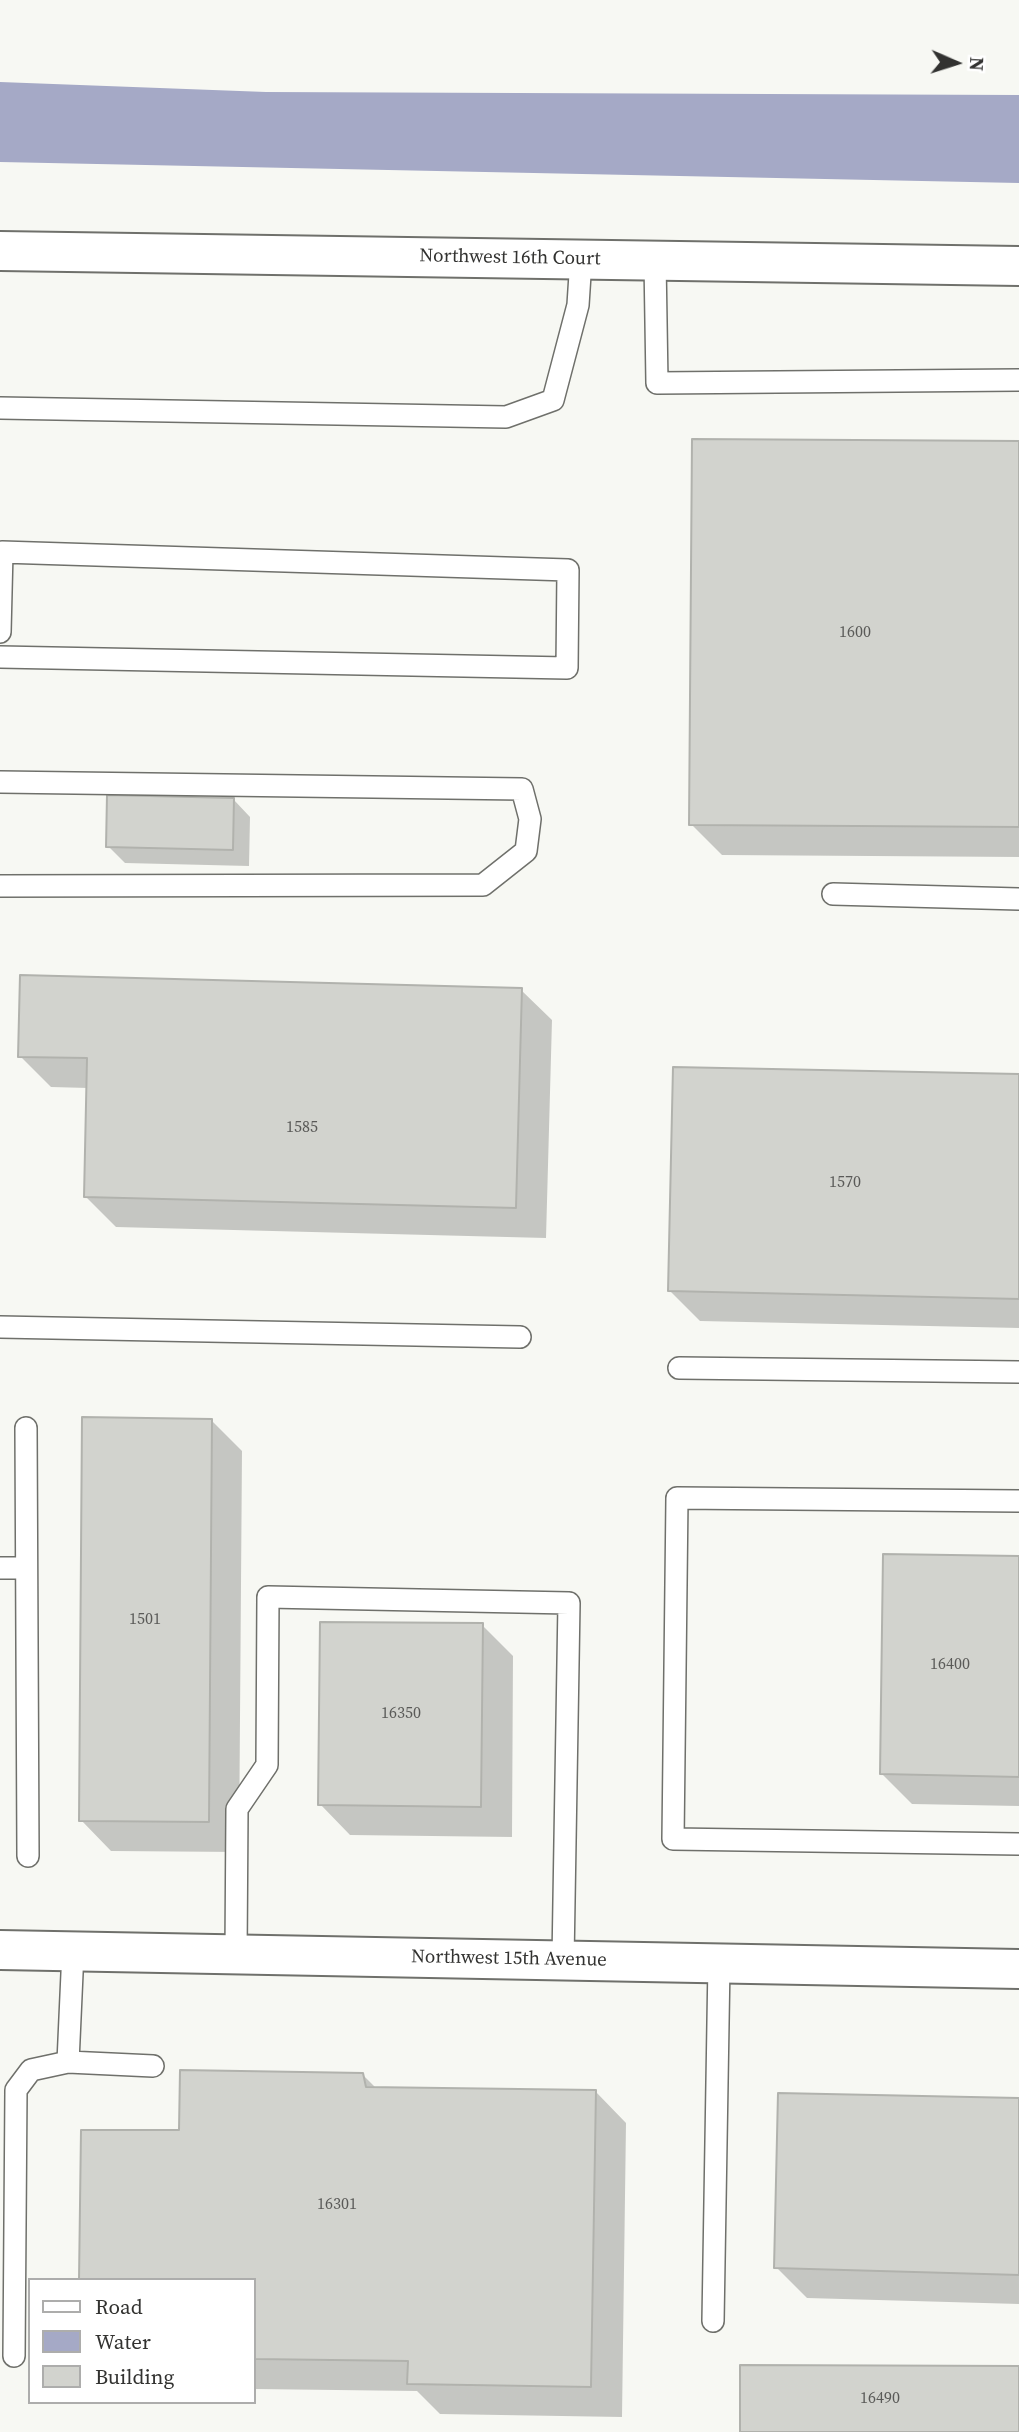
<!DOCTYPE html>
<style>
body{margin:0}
#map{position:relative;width:1019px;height:2432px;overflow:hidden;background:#f7f8f3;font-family:"Source Serif 4",serif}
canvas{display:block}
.legend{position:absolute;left:28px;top:2278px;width:228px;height:126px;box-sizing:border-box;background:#fff;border:2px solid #adadac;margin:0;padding:9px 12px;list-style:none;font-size:21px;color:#323230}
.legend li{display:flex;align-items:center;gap:14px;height:35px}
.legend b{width:35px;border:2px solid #adadac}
.north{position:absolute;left:921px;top:28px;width:70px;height:70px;-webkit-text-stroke:5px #fff;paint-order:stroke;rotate:93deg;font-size:19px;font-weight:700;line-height:28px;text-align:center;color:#323230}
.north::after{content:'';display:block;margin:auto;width:24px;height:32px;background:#323230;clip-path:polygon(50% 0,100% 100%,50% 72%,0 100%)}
</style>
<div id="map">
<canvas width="1019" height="2432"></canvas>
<ul class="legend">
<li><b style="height:9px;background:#fff"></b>Road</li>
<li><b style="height:19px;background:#a5a9c6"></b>Water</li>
<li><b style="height:19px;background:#d2d3ce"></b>Building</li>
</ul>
<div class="north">N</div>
</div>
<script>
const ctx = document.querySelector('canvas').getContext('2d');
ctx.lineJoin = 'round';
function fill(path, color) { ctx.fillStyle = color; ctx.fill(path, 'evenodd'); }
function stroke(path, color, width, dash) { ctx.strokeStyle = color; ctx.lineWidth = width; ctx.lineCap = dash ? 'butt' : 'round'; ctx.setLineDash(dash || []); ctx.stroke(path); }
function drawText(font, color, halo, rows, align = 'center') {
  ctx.font = font + ' "Source Serif 4",serif'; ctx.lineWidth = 5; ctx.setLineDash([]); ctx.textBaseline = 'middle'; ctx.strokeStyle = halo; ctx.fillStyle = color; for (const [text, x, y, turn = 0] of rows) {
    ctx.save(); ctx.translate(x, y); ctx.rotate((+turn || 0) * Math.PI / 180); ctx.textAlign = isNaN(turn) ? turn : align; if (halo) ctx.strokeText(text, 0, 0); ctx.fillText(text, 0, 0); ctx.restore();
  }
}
const water = new Path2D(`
 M0,82L266,92L1019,95V183L0,162Z`);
const shadow = new Path2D(`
 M1019,442V857L722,855L691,824Z
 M234,800L250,817L249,866L125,863L108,846Z
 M521,990L552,1020L546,1238L116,1227L85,1196L88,1088L51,1087L20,1056Z
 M1019,1076V1328L700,1321L669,1290Z
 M211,1420L242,1451L239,1852L111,1851L81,1820Z
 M1019,1558V1806L912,1804L882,1774Z
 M482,1625L513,1656L512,1837L350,1835L320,1804Z
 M362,2074L377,2089L596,2092L626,2123L622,2417L440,2414L417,2391L254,2389V2280L181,2132Z
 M1019,2100V2304L807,2298L776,2267Z`);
const building = new Path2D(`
 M692,439L1019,441V827L689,825Z
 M107,795L234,798L233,850L106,847Z
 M20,975L522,988L516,1208L84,1197L87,1058L18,1057Z
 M673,1067L1019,1074V1299L668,1291Z
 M82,1417L212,1419L209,1822L79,1821Z
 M883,1554L1019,1556V1777L880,1774Z
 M320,1622L483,1623L481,1807L318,1805Z
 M180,2070L363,2073L366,2087L596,2090L591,2387L407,2384L408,2361L254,2359V2280H79L81,2130H179Z
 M778,2093L1019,2098V2275L774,2268Z
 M740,2365L1019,2366V2432H740Z`);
const lane = new Path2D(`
 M655,261L657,383L1019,380
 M0,408L506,417L553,400L578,305L581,259
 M0,632L2,552L568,570L567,668L0,657
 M0,782L522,789L530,819L526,851L483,885L0,886
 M833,894L1019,899
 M0,1327L520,1337
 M679,1368L1019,1372
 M26,1428L28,1856
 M1019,1501L677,1498L673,1839L1019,1844
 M0,1568H26
 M236,1954L237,1809L267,1765L268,1597L569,1603L563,1960
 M68,2062L73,1951
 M713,2321L719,1963
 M14,2356L16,2090L31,2070L68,2062L153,2066`);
const street = new Path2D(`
 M0,1950L1019,1969`);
const secondary = new Path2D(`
 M0,251L1019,266`);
const numberNames = [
 ["1600",855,633],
 ["1585",302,1128],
 ["1570",845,1183],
 ["1501",145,1620],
 ["16400",950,1665],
 ["16350",401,1714],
 ["16301",337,2205],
 ["16490",880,2399]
];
const streetNames = [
 ["Northwest 16th Court",510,258,1],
 ["Northwest 15th Avenue",509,1959,1]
];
fill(water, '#a5a9c6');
fill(shadow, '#0003');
fill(building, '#d2d3ce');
stroke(building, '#b1b2ad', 2);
stroke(lane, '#6f706b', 24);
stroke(street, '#6f706b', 42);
stroke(secondary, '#6f706b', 42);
stroke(lane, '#fff', 21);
stroke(street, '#fff', 38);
stroke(secondary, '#fff', 38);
drawText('16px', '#5a5a58', null, numberNames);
drawText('19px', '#323230', '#fff', streetNames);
</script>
